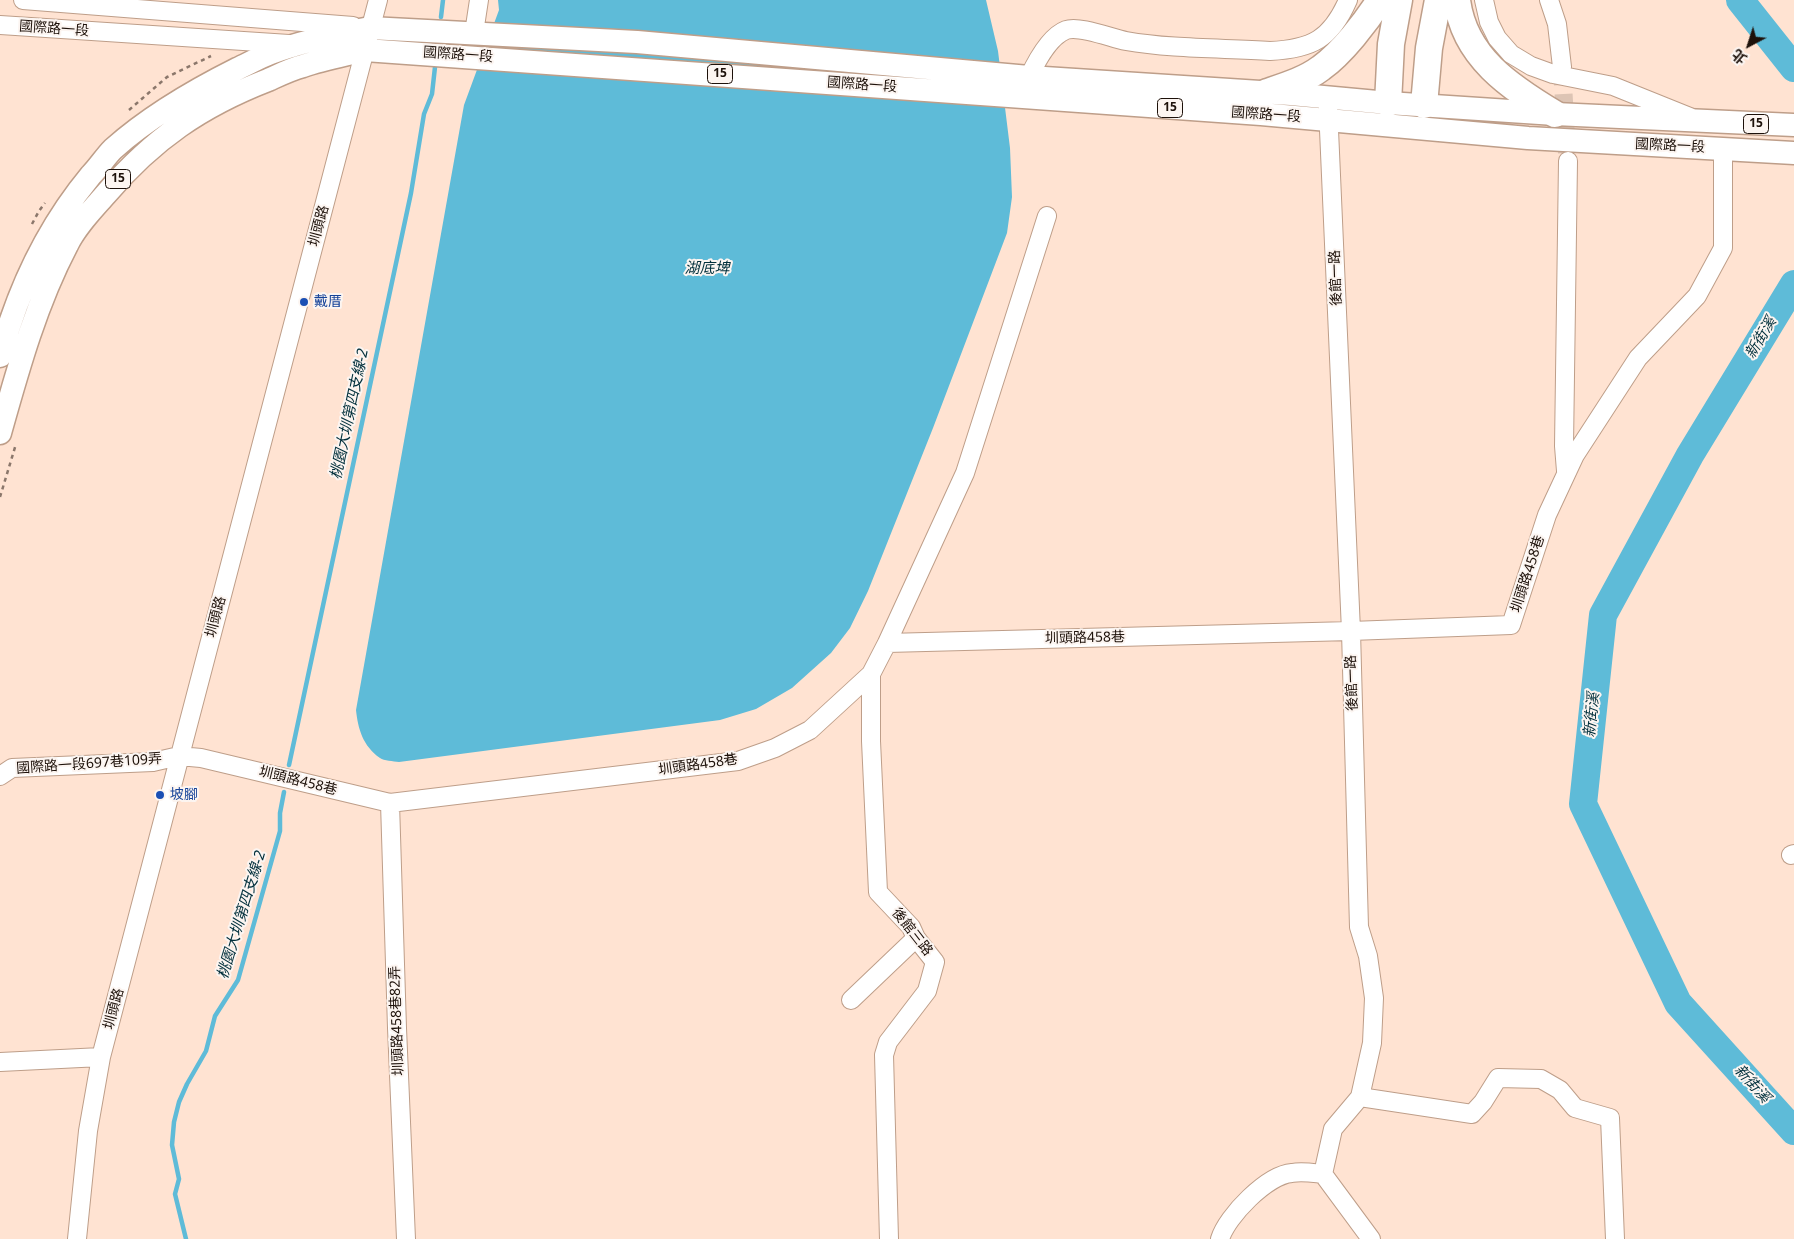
<!DOCTYPE html>
<meta charset="utf-8">
<style>
body{margin:0}
#map{position:relative;width:1794px;height:1239px;overflow:hidden;background:#ffe3d2;font-family:"Noto Sans","Noto Sans TC",sans-serif}
canvas{display:block}
.north{position:absolute;left:1724px;top:20px;width:50px;height:50px;-webkit-text-stroke:4px #fcf5f1;paint-order:stroke;rotate:220deg;font-size:14px;font-weight:700;line-height:20px;text-align:center;color:#1d110a}
.north::after{content:'';display:block;margin:auto;width:18px;height:22px;background:#1d110a;clip-path:polygon(50% 0,100% 100%,50% 72%,0 100%)}
</style>
<div id="map">
<canvas width="1794" height="1239"></canvas>
<div class="north">北</div>
</div>
<script>
const ctx = document.querySelector('canvas').getContext('2d');
ctx.lineJoin = 'round';
function fill(path, color) { ctx.fillStyle = color; ctx.fill(path, 'evenodd'); }
function stroke(path, color, width, dash) { ctx.strokeStyle = color; ctx.lineWidth = width; ctx.lineCap = dash ? 'butt' : 'round'; ctx.setLineDash(dash || []); ctx.stroke(path); }
function drawText(font, color, halo, rows, align = 'center') {
  ctx.font = font + ' "Noto Sans","Noto Sans TC",sans-serif'; ctx.lineWidth = 4; ctx.setLineDash([]); ctx.textBaseline = 'middle'; ctx.strokeStyle = halo; ctx.fillStyle = color; for (const [text, x, y, turn = 0] of rows) {
    ctx.save(); ctx.translate(x, y); ctx.rotate((+turn || 0) * Math.PI / 180); ctx.textAlign = isNaN(turn) ? turn : align; if (halo) ctx.strokeText(text, 0, 0); ctx.fillText(text, 0, 0); ctx.restore();
  }
}
const water = new Path2D(`
 M498,0H986L998,51L1010,148L1012,197L1007,233L933,428L868,591L850,628L831,653L792,688L756,709L720,720L399,762C393,761 384,761 380,758C363,746 358,729 356,710L464,105L499,10Z`);
const stream = new Path2D(`
 M441,17L443,0
 M289,765L411,193L424,114L432,94L435,67
 M186,1239L175,1194L179,1179L172,1145L174,1122L179,1102L187,1084L206,1051L215,1016L238,980L280,831V813L284,792`);
const river = new Path2D(`
 M1740,0L1794,68
 M1794,284L1690,455L1603,615L1583,804L1678,1003L1794,1131`);
const minorTunnel = new Path2D(`
 M1562,67L1567,153`);
const path = new Path2D(`
 M129,110L167,77L211,56
 M32,224L39,211L45,203
 M0,497L16,444`);
const minor = new Path2D(`
 M23,0L353,26
 M1484,0L1489,22L1497,38L1511,54L1531,66L1553,74L1613,86L1690,117
 M1549,0L1557,24L1562,67
 M0,25L289,44
 M474,33L479,0
 M1029,77C1036,62 1050,36 1066,30C1079,25 1111,38 1126,41C1171,49 1224,48 1270,51C1312,49 1331,39 1348,0
 M1328,107L1351,631L1359,927L1368,956L1374,998L1372,1043L1360,1097L1333,1129L1323,1174L1371,1239
 M1566,471L1564,446L1568,161
 M887,643L965,473L1047,216
 M871,674V741L878,892L911,927L916,938L935,962L927,991L888,1042L884,1055L889,1239
 M0,776L12,768L153,762L179,756L201,758L390,803L738,761L775,748L810,730L871,674L887,643L1351,631L1511,625L1547,515L1575,455L1638,358L1697,296L1723,248V150
 M390,803L397,1028L406,1239
 M1791,855L1794,854
 M851,1000L916,938
 M0,1062L101,1057
 M1360,1097L1472,1114L1483,1102L1498,1078L1541,1079L1560,1090L1575,1108L1610,1118L1615,1239
 M77,1239L88,1131L101,1057L378,0
 M1220,1239C1227,1216 1267,1175 1292,1173C1302,1171 1313,1173 1323,1174`);
const major = new Path2D(`
 M0,356C18,290 47,228 91,175C99,167 105,157 113,149C150,116 193,91 237,69C248,64 260,57 271,53C303,41 337,34 370,28L637,42L1029,77L1291,94L1388,103L1555,114L1794,125
 M0,433C18,369 36,304 67,245C76,226 93,209 106,194C153,139 201,106 268,80C279,75 291,69 303,66C323,59 345,55 365,50L1261,114L1528,138L1794,153`);
const highway = new Path2D(`
 M1457,0C1464,57 1510,87 1555,114
 M1267,92C1285,86 1305,80 1321,68C1342,53 1366,22 1380,0
 M1388,103L1391,44L1399,0
 M1424,105L1429,48L1438,0`);
const markers = [
 [304,302,5,"#1a4fb4"],
 [160,795,5,"#1a4fb4"]
];
const shields = [
 [720,74,25],
 [1170,108,25],
 [1756,124,25],
 [118,179,25]
];
const shieldNames = [
 ["15",720,74],
 ["15",1170,108],
 ["15",1756,124],
 ["15",118,179]
];
const streetNames = [
 ["國際路一段",54,29,4],
 ["國際路一段",458,55,4],
 ["國際路一段",862,85,4],
 ["國際路一段",1266,115,4],
 ["國際路一段",1670,146,3],
 ["圳頭路",319,226,-75],
 ["後館一路",1336,278,-92],
 ["圳頭路458巷",1528,574,-72],
 ["圳頭路",216,617,-75],
 ["圳頭路458巷",1085,638,-1],
 ["後館一路",1352,683,-92],
 ["國際路一段697巷109弄",89,764,-4],
 ["圳頭路458巷",698,765,-8],
 ["圳頭路458巷",298,781,14],
 ["後館三路",912,932,52],
 ["圳頭路",114,1009,-75],
 ["圳頭路458巷82弄",397,1021,-92]
];
const transitNames = [
 ["戴厝",314,302],
 ["坡腳",170,795]
];
const waterNames = [
 ["湖底埤",707,269],
 ["新街溪",1761,338,-59],
 ["桃園大圳第四支線-2",350,414,-78],
 ["新街溪",1592,715,-84],
 ["桃園大圳第四支線-2",242,915,-73],
 ["新街溪",1752,1084,48]
];
fill(water, '#5ebbd8');
stroke(stream, '#5ebbd8', 4.5);
stroke(river, '#5ebbd8', 28);
stroke(minorTunnel, '#ddc4b4', 18, [18, 9]);
stroke(minor, '#be9e89', 20);
stroke(major, '#be9e89', 25);
stroke(highway, '#be9e89', 29);
stroke(path, '#8b776b', 2.5, [4, 4]);
stroke(minor, '#fff', 18);
stroke(major, '#fff', 22);
stroke(highway, '#fff', 26);
for (const [x, y, r, color] of markers) { const dot = new Path2D(); dot.arc(x, y, r, 0, 2 * Math.PI); ctx.fillStyle = color; ctx.fill(dot); stroke(dot, '#fcf5f1', 2); }
for (const [x, y, w] of shields) { const box = new Path2D(); box.roundRect(x - w / 2, y - 9.5, w, 19, 4); ctx.fillStyle = '#fcf5f1'; ctx.fill(box); stroke(box, '#1d110a', 1); }
drawText('bold 12px', '#1d110a', null, shieldNames);
drawText('14px', '#1d110a', '#fcf5f1', streetNames);
drawText('14px', '#164399', '#fcf5f1', transitNames, 'left');
drawText('italic 15px', '#012f3b', '#fcf5f1', waterNames);
</script>
